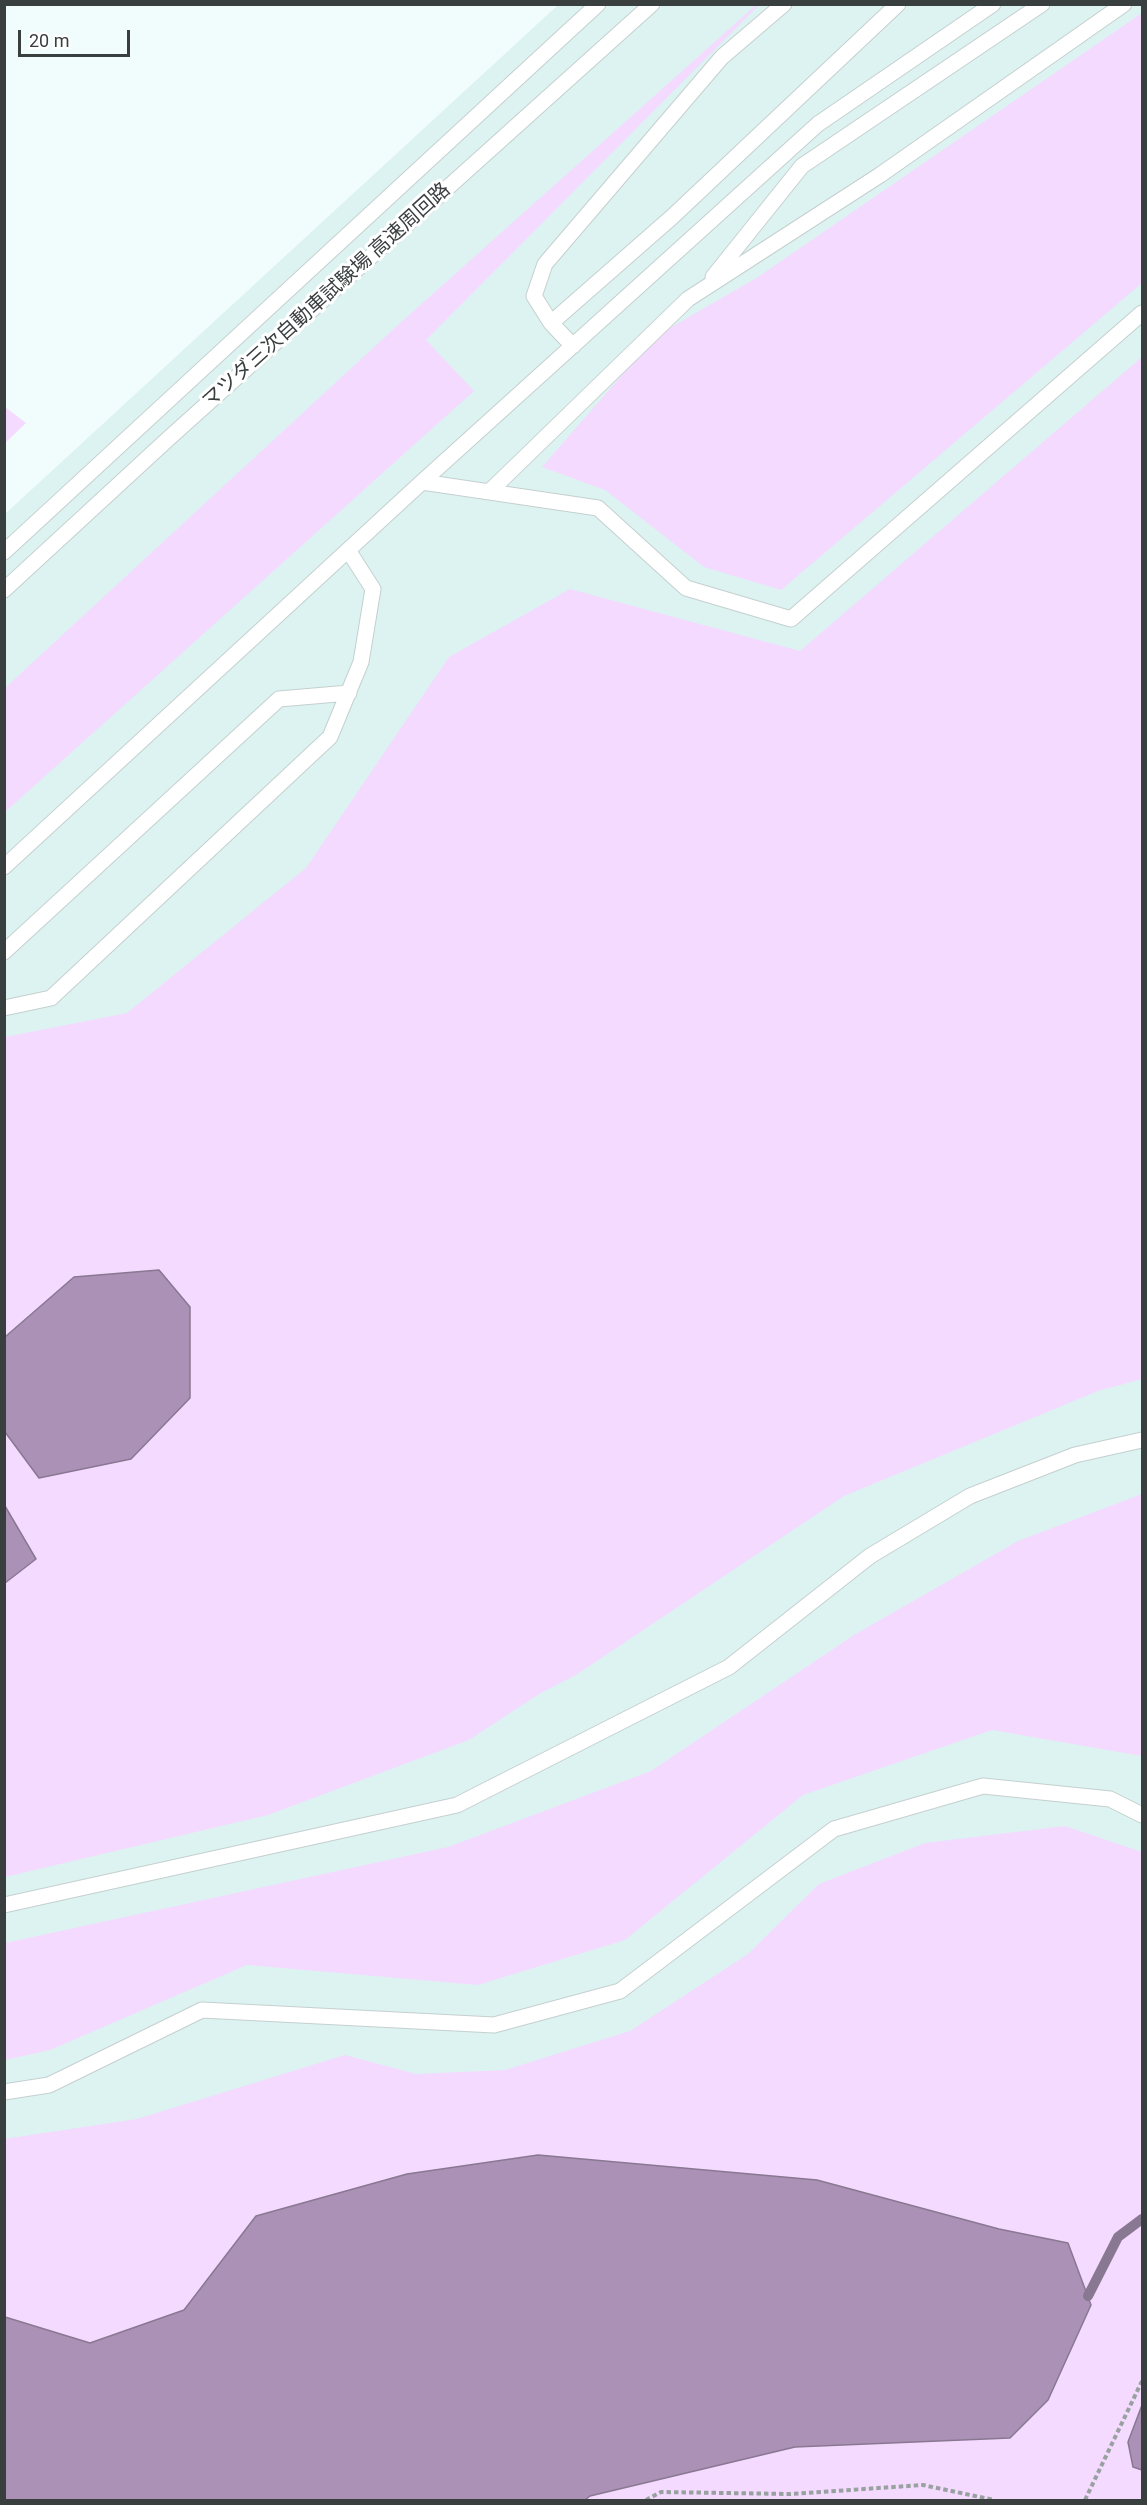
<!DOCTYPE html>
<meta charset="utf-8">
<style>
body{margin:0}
#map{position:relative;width:1147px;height:2505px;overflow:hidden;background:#f0fdfc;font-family:Roboto,sans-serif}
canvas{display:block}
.frame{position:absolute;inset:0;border:6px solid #393e3e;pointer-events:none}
.scale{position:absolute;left:18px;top:30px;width:112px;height:27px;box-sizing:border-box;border:3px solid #393e3e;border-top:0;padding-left:8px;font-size:18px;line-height:21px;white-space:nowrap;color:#393e3e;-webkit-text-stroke:4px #fff;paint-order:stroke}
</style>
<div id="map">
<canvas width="1147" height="2505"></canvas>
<div class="frame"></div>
<div class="scale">20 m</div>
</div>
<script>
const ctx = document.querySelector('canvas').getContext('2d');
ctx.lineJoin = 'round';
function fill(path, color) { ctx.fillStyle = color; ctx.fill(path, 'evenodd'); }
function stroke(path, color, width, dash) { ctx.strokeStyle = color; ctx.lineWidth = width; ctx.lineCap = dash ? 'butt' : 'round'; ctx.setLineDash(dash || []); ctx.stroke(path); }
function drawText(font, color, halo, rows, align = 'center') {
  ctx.font = font + ' Roboto,"Noto Sans JP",sans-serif'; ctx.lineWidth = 6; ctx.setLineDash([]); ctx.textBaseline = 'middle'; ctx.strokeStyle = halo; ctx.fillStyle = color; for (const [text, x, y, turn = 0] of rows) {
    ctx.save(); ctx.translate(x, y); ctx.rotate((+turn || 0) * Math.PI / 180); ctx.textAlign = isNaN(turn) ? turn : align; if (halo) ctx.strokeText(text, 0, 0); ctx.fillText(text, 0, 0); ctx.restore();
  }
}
const built = new Path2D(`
 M558,5H1142V2500H5V514Z`);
const green = new Path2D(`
 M756,5H759L426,340L474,391L5,812V688L398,325Z
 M1142,13V283L781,590L704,567L605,490L542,467L656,336L758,277Z
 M1142,357V1379L1098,1391L844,1496L576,1675L539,1694L469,1740L268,1815L5,1877V1583L35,1559L5,1506L4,1432L39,1478L131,1459L190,1398V1307L74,1277L5,1337V1037L127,1013L306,868L449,657L570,589L800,651Z
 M5,407L26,423L5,443Z
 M1142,1494V1756L992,1730L803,1795L625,1940L478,1985L247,1965L50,2050L5,2060V1943L448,1847L651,1771L854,1635L1018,1541Z
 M1065,1826L1142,1852V2405L1128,2442L1133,2467L1142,2470V2500H585L590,2496L795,2447L1010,2438L1068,2243L999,2229L817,2180L715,2172L256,2216L184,2310L90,2343L5,2317L4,2139L137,2119L345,2055L416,2074L505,2070L630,2031L748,1954L819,1884L925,1843Z`);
const water = new Path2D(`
 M159,1270L190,1307V1398L131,1459L39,1478L5,1432V1337L74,1277Z
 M5,1506L36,1559L5,1583H4Z
 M538,2155L817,2180L999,2229L1068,2243L1091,2305L1048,2400L1010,2438L795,2447L590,2496L585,2500H5V2317L90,2343L184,2310L256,2216L407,2174Z
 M1142,2405V2470L1133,2467L1128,2442Z`);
const stream = new Path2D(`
 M1088,2296L1118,2237L1142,2219`);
const path = new Path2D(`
 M646,2500L661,2492L790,2494L923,2485L994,2500
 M1085,2500L1142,2381`);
const service = new Path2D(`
 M713,277L802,166L1042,4
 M551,323L534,296L545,264L722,57L784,4
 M573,346L551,323L672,217L898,4
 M422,482L598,508L686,588L791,619L1142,313
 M489,492L688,299L880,175L1124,4
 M4,552L598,4
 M4,590L168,439L652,4
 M4,867L422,482L818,124L993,4
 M4,952L279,699L349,693
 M4,1008L51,998L330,737L361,662L373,589L348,550
 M4,1905L457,1805L729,1667L870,1556L970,1496L1075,1455L1142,1440
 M4,2092L49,2085L202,2010L494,2025L620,1991L834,1829L983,1786L1110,1799L1142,1815`);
const streetNames = [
 ["マツダ三次自動車試験場 高速周回路",327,296,-42]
];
fill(built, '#ddf3f1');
fill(green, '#f4daff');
fill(water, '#ab91b6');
stroke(water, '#897892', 1.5);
stroke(stream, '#897892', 10);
stroke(service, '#c4d0cf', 17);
stroke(path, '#98a1a0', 4, [4.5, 3]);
stroke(service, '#fff', 15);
drawText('20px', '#393e3e', '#fff', streetNames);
</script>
